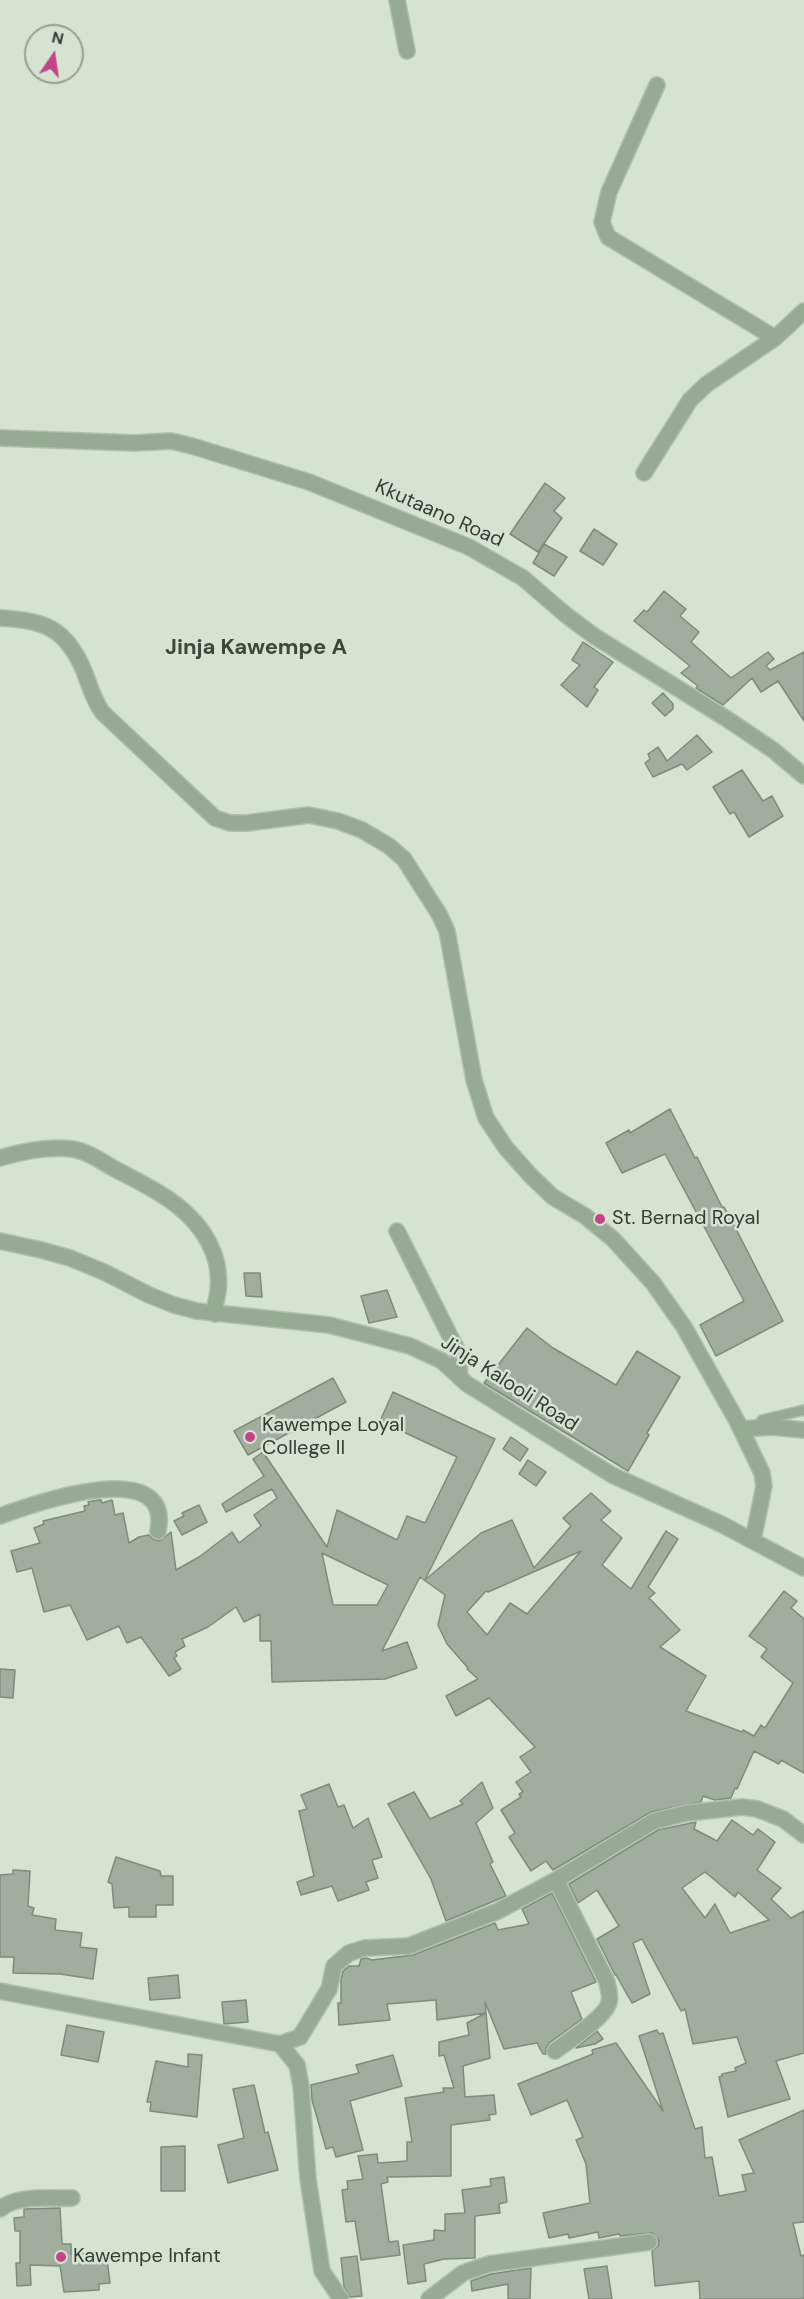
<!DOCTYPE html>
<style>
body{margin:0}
#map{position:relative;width:804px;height:2299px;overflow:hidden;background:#d4e4d1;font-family:"DM Sans",sans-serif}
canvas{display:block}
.north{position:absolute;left:24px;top:24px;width:60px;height:60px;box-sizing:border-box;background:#d4e4d1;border:2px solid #95a193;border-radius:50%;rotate:13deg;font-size:16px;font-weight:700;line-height:24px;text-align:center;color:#373d35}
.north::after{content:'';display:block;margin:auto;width:21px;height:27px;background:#c54389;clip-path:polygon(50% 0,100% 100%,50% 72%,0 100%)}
</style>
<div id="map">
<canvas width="804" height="2299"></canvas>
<div class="north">N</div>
</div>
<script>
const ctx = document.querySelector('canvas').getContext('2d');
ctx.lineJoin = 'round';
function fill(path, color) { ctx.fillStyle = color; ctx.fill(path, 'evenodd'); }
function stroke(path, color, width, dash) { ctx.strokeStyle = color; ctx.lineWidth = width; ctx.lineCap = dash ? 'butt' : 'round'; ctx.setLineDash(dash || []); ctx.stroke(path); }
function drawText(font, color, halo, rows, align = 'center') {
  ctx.font = font + ' "DM Sans",sans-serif'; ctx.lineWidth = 5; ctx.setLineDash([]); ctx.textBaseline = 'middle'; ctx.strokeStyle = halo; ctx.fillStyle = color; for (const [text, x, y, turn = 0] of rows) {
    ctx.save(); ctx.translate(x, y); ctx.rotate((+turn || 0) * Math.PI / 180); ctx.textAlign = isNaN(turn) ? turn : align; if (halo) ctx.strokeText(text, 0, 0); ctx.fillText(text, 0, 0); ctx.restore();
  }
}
const building = new Path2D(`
 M545,483L565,498L554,511L562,518L538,552L510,534Z
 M594,529L617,544L603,565L580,551Z
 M544,544L567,557L554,576L533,563Z
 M664,591L686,609L680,616L699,632L691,642L731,678L768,652L774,659L766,666L770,670L804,652V721L778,681L761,692L752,678L723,705L696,688L698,686L681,673L690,666L634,621L644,610L647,612Z
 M583,642L613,662L594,687L598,690L587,707L561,685L580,665L572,660Z
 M663,693L673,704V709L665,716L652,703Z
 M697,735L712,752L687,770L682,764L653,777L645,763L650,759L648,754L658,747L667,761Z
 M742,770L763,801L772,796L783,816L749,837L734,812L730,814L713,787Z
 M670,1109L695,1158L697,1157L722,1207H724L733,1223L783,1321L716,1356L700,1325L744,1301L665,1154L622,1173L606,1143L629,1130L630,1133Z
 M244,1273H260L262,1297L246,1296Z
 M387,1290L397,1317L369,1323L361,1296Z
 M527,1328L553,1348L616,1385L637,1351L680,1377L647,1433L649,1435L628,1471L484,1383Z
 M333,1378L346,1402L248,1455L234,1431Z
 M393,1392L495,1439L425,1580L481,1533L512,1520L534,1568L571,1526L563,1518L591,1493L611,1511L601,1520L622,1538L602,1565L631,1589L666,1531L678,1539L648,1587L655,1593L649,1598L680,1630L660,1647L706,1676L686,1711L742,1732L743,1730L754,1736L761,1725L765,1728L793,1683L761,1657L767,1649L749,1636L784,1591L797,1601L791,1608L804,1619V1773L781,1760L779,1764L754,1751L737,1789L735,1788L731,1798L715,1800L703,1796L701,1802L651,1812L553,1870L546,1861L531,1871L509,1837L515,1833L501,1810L521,1797L519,1794L523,1792L516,1782L531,1772L520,1757L535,1747L489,1698L456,1716L446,1696L478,1679L467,1669L468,1668L447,1644L438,1625L445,1595L420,1577L382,1651L407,1642L417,1668L385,1679L272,1682L271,1641H260V1614L244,1622L236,1607L208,1627L182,1639L185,1646L175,1652L177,1656L174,1658L181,1669L169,1676L141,1637L127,1643L119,1626L87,1640L70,1605L44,1612L32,1568L17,1572L11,1551L40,1543L34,1528L44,1524L43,1521L85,1511L84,1506L89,1505L88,1502L98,1500H101L102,1503L112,1500L115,1515L123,1513L129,1543L139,1537L149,1535L153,1539L159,1541L171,1532L176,1570L199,1557L232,1532L239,1543L261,1526L254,1515L277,1498L272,1489L226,1512L222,1504L264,1476L253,1459L263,1452L327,1547L337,1510L397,1540L407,1516L425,1523L457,1457L380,1421ZM581,1551L527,1614L510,1603L487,1635L467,1612L486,1591L488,1592ZM322,1553L388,1585L377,1605H333Z
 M511,1437L528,1449L520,1461L503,1449Z
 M528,1460L546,1472L536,1486L519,1474Z
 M199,1505L207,1522L182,1535L174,1521L184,1516L182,1513Z
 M0,1669L15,1670L13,1698L0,1697Z
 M482,1782L493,1808L476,1823L493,1862L490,1864L506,1896L446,1921L431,1879L388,1804L414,1792L430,1819L463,1804L460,1801Z
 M329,1784L338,1807L344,1805L353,1828L368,1818L382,1857L372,1860L378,1878L366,1882L369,1890L338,1901L332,1886L301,1895L297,1882L314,1876L299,1811L307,1809L301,1795Z
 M732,1820L753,1835L758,1829L775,1842L757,1870L781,1888L771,1899L791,1918L804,1911V2053L776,2061L790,2099L728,2117L719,2077L722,2076V2074L736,2071L735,2068L746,2063L737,2037L693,2044L685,2009L681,2011L642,1939L633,1943L650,1994L632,2003L616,1975H615L597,1939L619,1926L597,1890L578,1903L569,1884L658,1830L696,1822L694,1829L717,1841ZM705,1872L735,1897L738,1892L769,1920L730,1933L715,1904L705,1918L682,1888Z
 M116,1857L160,1871L161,1876H173V1905H156V1917H129V1907L114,1908L112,1884L108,1882Z
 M13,1870L30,1871L28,1906L34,1908L32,1915L56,1919L55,1930L82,1933L80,1947L97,1949L93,1979L60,1974L13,1973L14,1957H0V1875L13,1874Z
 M552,1893L596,1982L571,1992L582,2019L549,2043L546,2048V2054H543L537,2043L504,2049L485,2002L486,2013L437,2020L436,2000L387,2004L390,2020L339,2025L338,2003H341V1980L343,1971L349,1966H359L361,1959L366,1958L372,1960L413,1955L495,1923L498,1930L529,1924L522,1909Z
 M178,1975L180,1998L150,2000L148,1978Z
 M246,2000L248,2022L224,2024L222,2002Z
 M486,2013L490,2058L463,2066L465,2097L494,2095L496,2114L489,2115L490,2120L451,2125V2176L387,2177L388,2182L381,2184L389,2242L398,2241L400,2255L361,2260L355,2221L346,2222L342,2190L348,2189L347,2181L363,2179L358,2156L377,2154L378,2163L407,2161V2142H412L405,2098L444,2092L443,2088H454L444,2055L439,2056V2042L469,2035L467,2023Z
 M67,2025L104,2032L98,2062L61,2055Z
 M657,2030L659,2034L663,2033L695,2129L702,2127L705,2158L712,2157L719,2196L746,2191L742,2175L754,2173L739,2140L804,2110V2222L793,2223L801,2256L804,2255V2299H700L699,2281L655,2286L652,2251L658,2246L659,2241L652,2233L620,2236L619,2234L599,2238L598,2232L569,2238L568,2234L549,2238L543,2213L590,2203L586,2164L576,2140L583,2137L567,2100L531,2115L518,2084L593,2054L592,2050L616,2043L663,2111L639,2036Z
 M597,2031L603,2039L595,2044L576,2048Z
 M188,2054L202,2055L197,2117L150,2111L151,2102H147L156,2061L188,2067Z
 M393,2055L402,2086L350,2101L363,2150L336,2157L333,2147L326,2149L312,2100L311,2085L359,2073L356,2065Z
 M254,2085L265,2133L268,2132L278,2170L228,2183L218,2145L244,2138L233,2089Z
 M185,2146V2191H161V2147Z
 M504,2177L507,2202L499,2204L500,2213L475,2216V2258L444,2259L424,2264L426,2281L408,2284L403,2245L434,2240V2230L445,2231V2214L465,2213L462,2190L491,2186L490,2179Z
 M60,2208L62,2244H71V2254L106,2251L110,2283L99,2284V2290L64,2292L60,2266L30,2265L31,2285L17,2286L16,2263H20V2231H15L14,2218L24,2217V2209Z
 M357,2256L362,2296L350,2297L344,2287L341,2258Z
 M607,2266L612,2299H589L584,2269Z
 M531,2268L530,2299H508V2284L472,2291L471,2281L491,2274Z`);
const lane = new Path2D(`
 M756,1428L762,1420L804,1410`);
const street = new Path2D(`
 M397,0L407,51
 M657,85L609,192L602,222L608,237L775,338
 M0,438L135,443L171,441L192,446L309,482L469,547L523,578L566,615L594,636L727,719L773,750L804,776
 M644,473L690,400L707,384L775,338L804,311
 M0,618C44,620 66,628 84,671C90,686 93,700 103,713L215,818L230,823H247L309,815L338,821L362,830L389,846L404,859L439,914L447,931L474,1080L486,1118L506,1148L531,1176L553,1197L585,1216L613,1239L653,1283L684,1327L737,1421L762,1473L764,1486L753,1540
 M0,1158C23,1151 48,1146 72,1149C87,1151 101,1161 113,1168C149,1187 190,1205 209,1243C217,1258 220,1274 218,1291C217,1300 214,1305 215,1314
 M397,1231L458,1352L460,1378
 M0,1241L41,1250L70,1258L104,1272L149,1295L174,1305L197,1311L329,1325L410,1346L442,1361L467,1384L612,1475L721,1524L804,1568
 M741,1429L772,1427L804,1430
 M0,1516C33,1504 173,1454 158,1531
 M556,1880L654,1821L687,1813L742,1807L757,1809L783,1819L804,1835
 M0,1991L280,2044L297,2065L301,2086L308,2179L322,2271L341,2299
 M280,2044L300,2037L329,1989L334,1966L349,1953L365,1948L409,1946L498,1911L556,1880L607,1982C608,1988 611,1995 609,2002C607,2016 568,2041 555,2051
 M0,2209C18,2194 50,2199 72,2198
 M429,2299L463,2273L489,2264L649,2242`);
const markers = [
 [600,1219,6,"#c54389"],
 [250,1437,6,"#c54389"],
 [61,2257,6,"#c54389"]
];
const streetNames = [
 ["Kkutaano Road",439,514,24],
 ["Jinja Kalooli Road",509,1384,33]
];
const poiNames = [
 ["St. Bernad Royal",612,1219],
 ["Kawempe Loyal",262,1426],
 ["College II",262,1449],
 ["Kawempe Infant",73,2257]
];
const quarterNames = [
 ["Jinja Kawempe A",256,648]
];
fill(building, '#a0af9d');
stroke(building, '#7e8c7b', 1.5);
stroke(lane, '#b1bfaf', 12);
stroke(street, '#b1bfaf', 18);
stroke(lane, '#97aa94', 9);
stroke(street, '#97aa94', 15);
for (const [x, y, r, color] of markers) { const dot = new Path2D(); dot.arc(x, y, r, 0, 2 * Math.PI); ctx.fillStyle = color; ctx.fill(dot); stroke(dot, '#d4e4d1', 2); }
drawText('20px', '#373d35', '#d4e4d1', streetNames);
drawText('20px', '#373d35', '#d4e4d1', poiNames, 'left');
drawText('bold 22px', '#3c493a', '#d4e4d1', quarterNames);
</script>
